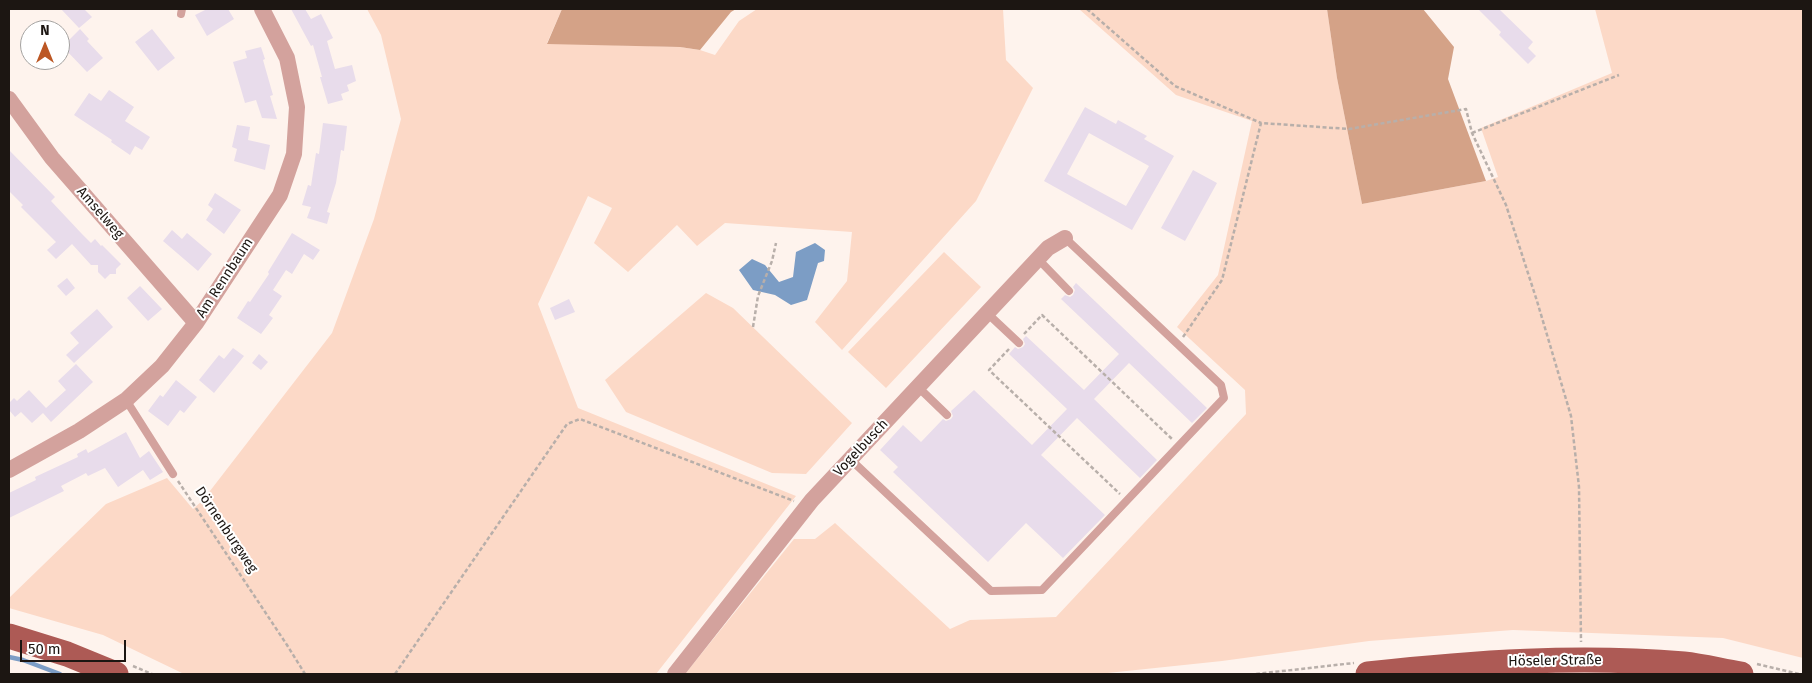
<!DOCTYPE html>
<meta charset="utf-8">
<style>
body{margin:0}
#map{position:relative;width:1812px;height:683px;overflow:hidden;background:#fef3ed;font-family:"Fira Sans",sans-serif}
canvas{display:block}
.frame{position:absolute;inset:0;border:10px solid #1c1612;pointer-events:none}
.north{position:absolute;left:20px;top:20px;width:50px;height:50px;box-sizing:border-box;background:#fff;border:1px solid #a4a2a0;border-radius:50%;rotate:0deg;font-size:14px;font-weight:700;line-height:20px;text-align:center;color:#1c1612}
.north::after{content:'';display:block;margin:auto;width:18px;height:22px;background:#bc5724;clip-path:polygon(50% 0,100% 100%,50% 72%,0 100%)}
.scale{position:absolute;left:20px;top:640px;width:106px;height:22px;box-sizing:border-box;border:2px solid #1c1612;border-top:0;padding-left:6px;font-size:15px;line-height:18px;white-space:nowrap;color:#1c1612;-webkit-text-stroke:4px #fff;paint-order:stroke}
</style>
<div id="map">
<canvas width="1812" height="683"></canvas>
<div class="frame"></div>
<div class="north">N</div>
<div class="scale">50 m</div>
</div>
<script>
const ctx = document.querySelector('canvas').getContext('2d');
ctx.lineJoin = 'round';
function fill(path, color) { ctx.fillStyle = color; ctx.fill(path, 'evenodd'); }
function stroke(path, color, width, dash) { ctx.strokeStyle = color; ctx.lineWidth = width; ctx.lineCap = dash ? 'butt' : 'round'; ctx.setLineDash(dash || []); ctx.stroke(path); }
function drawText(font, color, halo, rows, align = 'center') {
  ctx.font = font + ' "Fira Sans",sans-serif'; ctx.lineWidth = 4; ctx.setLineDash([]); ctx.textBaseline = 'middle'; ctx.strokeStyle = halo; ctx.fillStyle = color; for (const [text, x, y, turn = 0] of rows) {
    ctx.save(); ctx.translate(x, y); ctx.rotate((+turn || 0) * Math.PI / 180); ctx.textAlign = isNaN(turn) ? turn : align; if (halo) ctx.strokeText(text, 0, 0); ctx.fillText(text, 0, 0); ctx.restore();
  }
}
const green = new Path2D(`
 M367,9H562L547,43L680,47L700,50L715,55L739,21L757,9H1003L1006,60L1033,88L976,201L842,350L815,322L847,281L852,232L725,223L697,246L677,225L628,272L594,243L612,208L588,196L538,304L578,408L796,496L656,674H184L103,635L9,608V598L106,504L167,478L193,509L203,500L332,333L374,219L401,119L381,35Z
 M1079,9H1327L1337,78L1362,204L1486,181L1498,177L1481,128L1612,73L1595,9H1803V658L1723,638L1513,630L1369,641L1222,661L1098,674H685L794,539H815L835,523L950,629L970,620L1056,617L1246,414L1245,390L1177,327L1218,275L1252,121L1176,95Z
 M944,252L981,287L886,388L848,352Z
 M706,293L733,308L852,423L806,474L772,473L626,412L605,380Z`);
const forest = new Path2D(`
 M562,9H736L731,12L700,50L680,47L547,44Z
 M1327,9H1423L1454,47L1448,79L1486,181L1362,204L1337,78Z`);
const water = new Path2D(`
 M815,243L825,250L824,261L818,263L807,300L791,305L775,295L753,290L739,270L752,259L765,265L779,282L793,277L796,252Z`);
const stream = new Path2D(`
 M9,657L23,660L60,674`);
const building = new Path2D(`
 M61,9H84L92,17L79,28Z
 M207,9H228L234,19L207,36L195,15Z
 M291,9H305L311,19L321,14L333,38L327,41L335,69L352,65L356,81L347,85L349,91L341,94L343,100L328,104L320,77H322L313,45L311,46Z
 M1478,9H1499L1533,42L1528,48L1536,56L1528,64L1499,35L1501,32Z
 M80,29L89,39L87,41L103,58L87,72L64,48L70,43L68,41Z
 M152,29L175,58L158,71L135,42Z
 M261,47L265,59L263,60L273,95L270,96L277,119L262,118L256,100L245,103L233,62L247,58L245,51Z
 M109,90L134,107L125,121L150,137L142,150L135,146L130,155L111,142L112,140L74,115L89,93L101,101Z
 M1085,107L1116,124L1118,120L1147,136L1144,139L1174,156L1132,230L1044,181ZM1089,133L1149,166L1126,206L1067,174Z
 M323,123L347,126L344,151L341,150L336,183L327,212L330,213L327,224L307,218L311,207L302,205L308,185L311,186L316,153L319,154Z
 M237,125L250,127L248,140L270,145L265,170L234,161L237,149L232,147Z
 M9,150L55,197L51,201L82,234L91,243L95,239L101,246L102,245L121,264L116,269V274H110L105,279L98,272V265H91L72,244L56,259L47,250L56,242L21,207L23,205L9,191Z
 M1193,170L1217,183L1185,241L1161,228Z
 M215,193L241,210L224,234L206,220L213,209L208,205Z
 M172,230L182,239L187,233L212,254L198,271L163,241Z
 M292,233L320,250L313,260L304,254L292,274L286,270L273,290L282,296L269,315L273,318L261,334L237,318L248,301L250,302L269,274L268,272Z
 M67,278L75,288L66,296L57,286Z
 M1076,283L1207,408L1192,423L1129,363L1094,399L1157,460L1140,478L1077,418L1041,455L1105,515L1063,558L1026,523L988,562L893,472L898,467L880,450L903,425L921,442L943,419L946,421L951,419L953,416L951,411L974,390L1032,445L1067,409L1009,354L1015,347L1018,349L1023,347L1025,344L1023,339L1026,336L1084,390L1119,354L1061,299L1065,295L1070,297L1073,295L1075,290L1073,287Z
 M140,286L162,309L148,321L127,298Z
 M569,299L575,312L555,320L550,308Z
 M97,309L113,327L74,363L66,355L79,343L70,333Z
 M233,348L244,356L214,393L199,380L219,355L224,359Z
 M259,354L268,362L261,370L252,363Z
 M76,364L93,382L51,422L43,413L32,423L21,412L15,417L9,410V403L14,398L17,401L29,390L46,408L66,390L58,381Z
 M176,380L197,397L184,413L180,410L168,426L148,411L160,395L163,397Z
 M126,432L140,458L149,451L163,472L150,480L143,470L118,487L105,468L88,476L86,473L61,486L64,491L9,518V493L36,480L35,477L78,457L77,454L86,449L88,453Z`);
const path = new Path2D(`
 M1087,9L1175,86L1261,123
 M1472,133L1619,75
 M753,327L758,296L772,261L776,243
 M1024,334L1042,315L1172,439
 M1183,337L1222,280L1261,123L1349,129L1466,109L1472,133L1506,205L1537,301L1571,416L1579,487L1581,642
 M1009,349L989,370L1120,494
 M178,481L287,645L305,674
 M1757,664L1799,674
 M133,666L152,674
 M395,674L567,424L580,419L794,501
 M1256,674L1354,663`);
const lane = new Path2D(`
 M181,14L182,9
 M1038,259L1069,291
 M987,313L1019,343
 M918,387L947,415
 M126,400L173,474
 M850,459L991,591L1042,590L1224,398L1221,385L1065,238`);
const street = new Path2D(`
 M9,99L52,158L196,323
 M9,470L79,431L126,400L162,366L196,323L280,195L294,154L297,107L287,58L262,9
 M675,674L812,500L1048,248L1065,238`);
const primary = new Path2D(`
 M9,636L67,654L116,674
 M1368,674C1474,662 1579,655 1684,664C1703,666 1722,671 1741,674`);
const streetNames = [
 ["Amselweg",100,213,49],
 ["Am Rennbaum",225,278,-57],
 ["Vogelbusch",861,448,-47],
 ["Dörnenburgweg",226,530,56],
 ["Höseler Straße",1555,661,-1]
];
fill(green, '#fcd9c7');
fill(forest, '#d4a287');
fill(water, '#7c9dc5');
stroke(stream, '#7c9dc5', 4.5);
fill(building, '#e8dceb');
stroke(path, '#b8afaa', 2.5, [4, 2.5]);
stroke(lane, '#d3a29d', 8);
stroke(street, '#d3a29d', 16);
stroke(primary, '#ad5a55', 25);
drawText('14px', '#1c1612', '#fff', streetNames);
</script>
